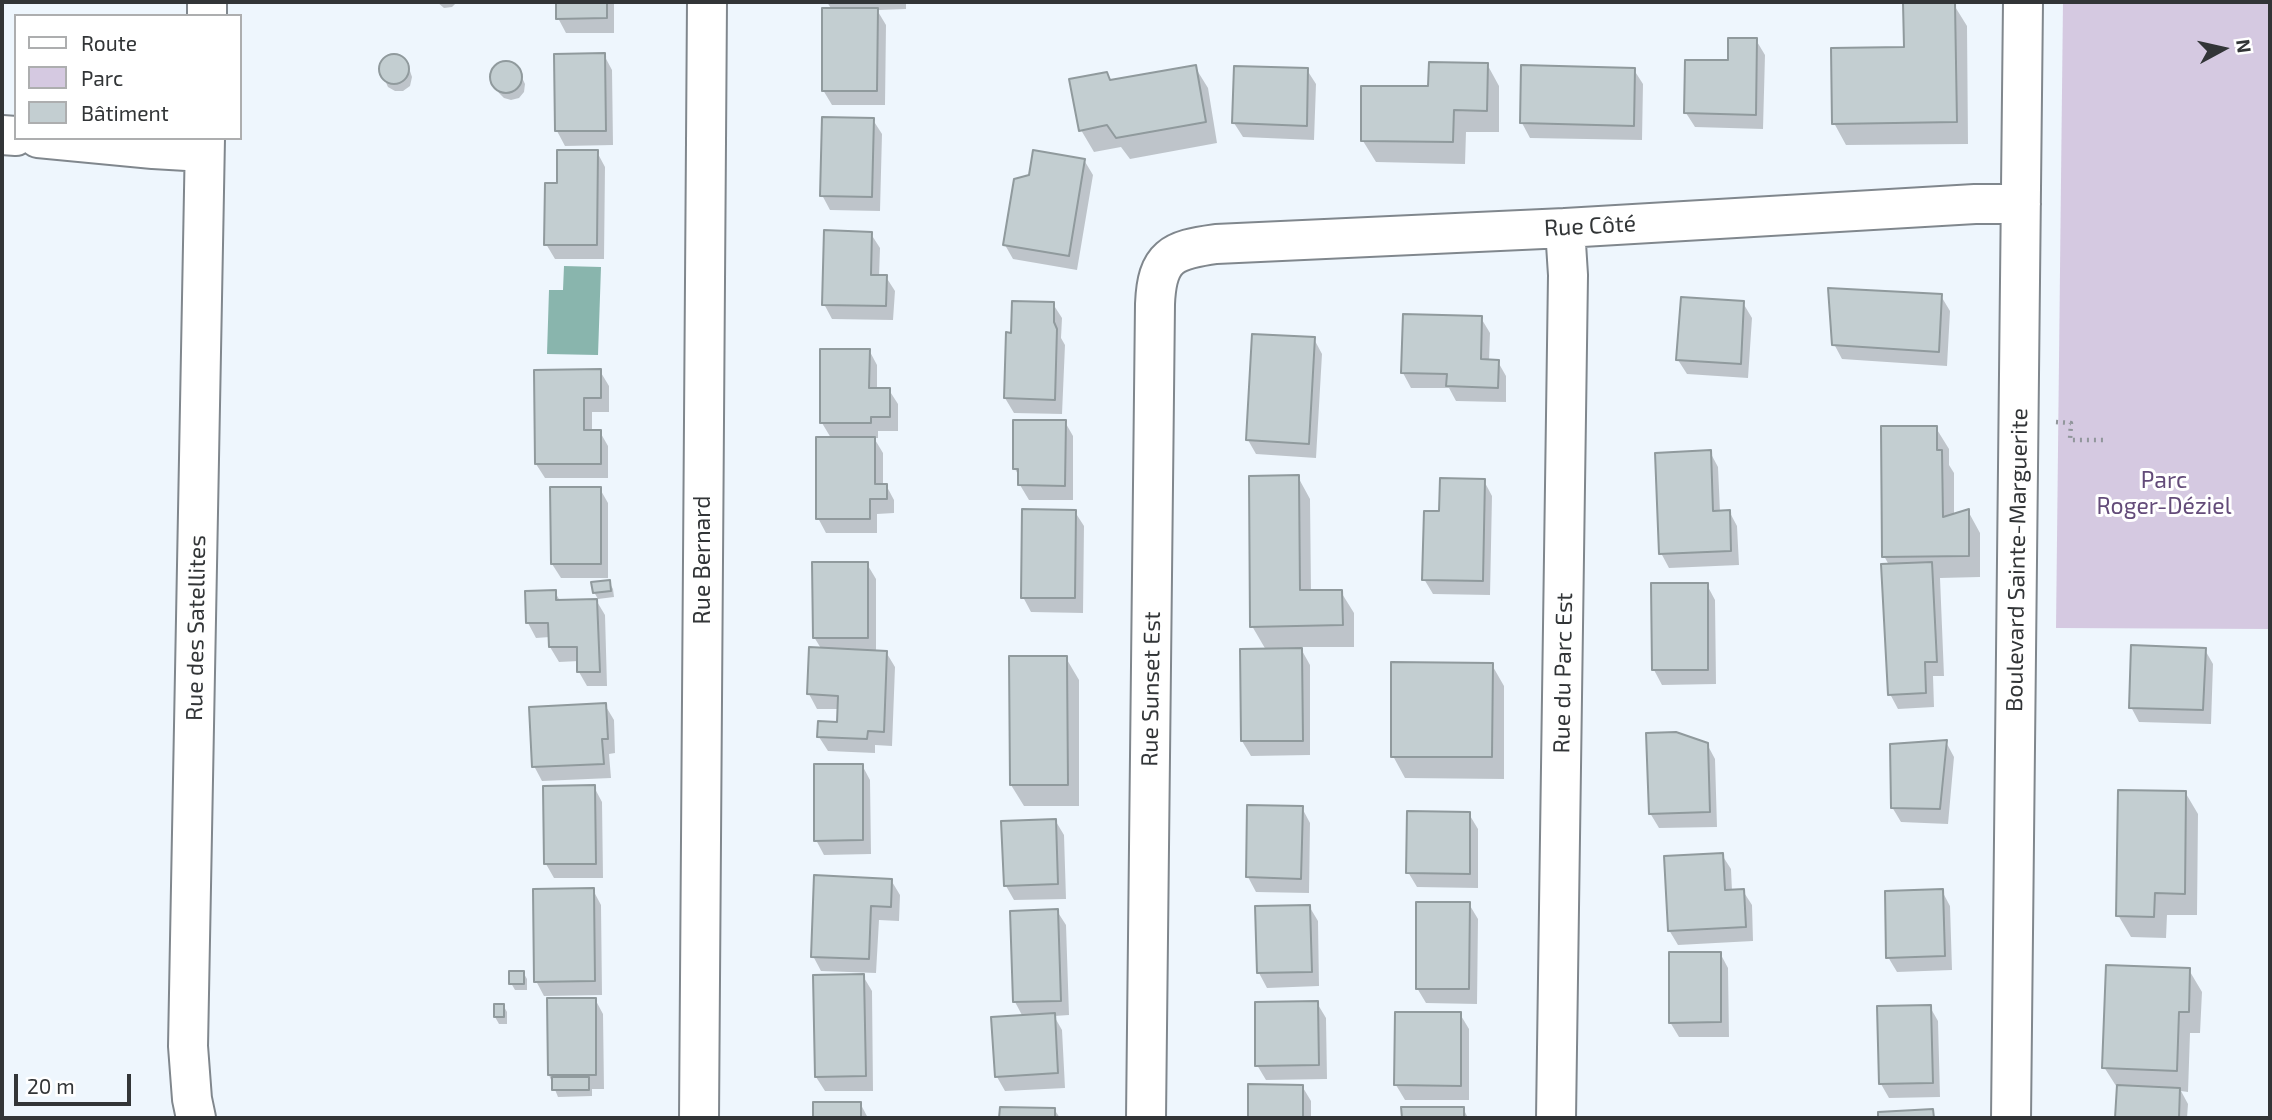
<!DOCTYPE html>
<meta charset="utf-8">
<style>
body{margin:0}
#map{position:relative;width:2272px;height:1120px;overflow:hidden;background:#eef6fd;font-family:"Exo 2",sans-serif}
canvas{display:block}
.frame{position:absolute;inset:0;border:4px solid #323537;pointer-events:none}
.legend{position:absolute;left:14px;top:14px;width:228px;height:126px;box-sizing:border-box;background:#fff;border:2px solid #adaeaf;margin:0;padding:9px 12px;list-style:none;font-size:21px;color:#323537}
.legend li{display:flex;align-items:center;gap:14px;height:35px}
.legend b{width:35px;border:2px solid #adaeaf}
.north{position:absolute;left:2188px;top:14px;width:70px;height:70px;-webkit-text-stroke:5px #fff;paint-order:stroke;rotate:82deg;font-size:19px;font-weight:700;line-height:28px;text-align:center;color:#323537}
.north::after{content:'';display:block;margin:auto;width:24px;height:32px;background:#323537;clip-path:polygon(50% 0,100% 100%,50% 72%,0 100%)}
.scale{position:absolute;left:14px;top:1074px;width:117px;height:32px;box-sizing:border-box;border:4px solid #323537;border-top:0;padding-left:9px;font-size:21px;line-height:24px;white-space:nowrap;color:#323537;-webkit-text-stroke:5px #fff;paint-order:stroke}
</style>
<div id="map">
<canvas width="2272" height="1120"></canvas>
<div class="frame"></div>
<ul class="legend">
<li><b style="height:9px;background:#fff"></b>Route</li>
<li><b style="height:19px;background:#d5c9e1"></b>Parc</li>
<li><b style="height:19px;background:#c3ced1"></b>Bâtiment</li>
</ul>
<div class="north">N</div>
<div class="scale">20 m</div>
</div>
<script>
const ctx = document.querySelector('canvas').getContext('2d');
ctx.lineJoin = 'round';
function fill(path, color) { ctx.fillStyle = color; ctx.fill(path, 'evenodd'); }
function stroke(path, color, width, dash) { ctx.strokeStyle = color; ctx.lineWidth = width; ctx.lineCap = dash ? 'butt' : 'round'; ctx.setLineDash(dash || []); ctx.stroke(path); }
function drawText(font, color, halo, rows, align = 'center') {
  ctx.font = font + ' "Exo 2",sans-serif'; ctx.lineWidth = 6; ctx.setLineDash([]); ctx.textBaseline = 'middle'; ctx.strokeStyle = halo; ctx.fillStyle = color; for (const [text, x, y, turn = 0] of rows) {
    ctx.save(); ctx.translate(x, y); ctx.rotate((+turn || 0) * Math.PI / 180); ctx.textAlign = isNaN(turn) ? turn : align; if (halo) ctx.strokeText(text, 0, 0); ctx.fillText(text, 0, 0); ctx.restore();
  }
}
const green = new Path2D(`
 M2063,2H2270V629L2056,628Z`);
const water = new Path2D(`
 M564,266L601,267L598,355L547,354L549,290H563Z`);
const shadow = new Path2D(`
 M437,2H457L452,7L444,8Z
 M557,2H614V33H566L558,18Z
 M827,2H906V9L877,10L886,25L885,105H832L823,90L832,10Z
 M1954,5L1967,26L1968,144L1846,145L1834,123L1906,49Z
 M1756,40L1765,55L1763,129L1695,127L1686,113L1730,62Z
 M604,55L612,70L613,145L565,146L557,131Z
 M389,56H398L405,61L409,68L412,77L410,86L403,91H395L388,87L380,70L382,62Z
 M505,63L512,64L518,69L525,84L524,92L519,98L511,100L504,98L499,93L491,78L493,71L498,65Z
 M1487,64L1499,86V132H1466L1465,164L1376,162L1363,141L1430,88Z
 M1195,67L1208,88L1217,143L1130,159L1121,147L1094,152L1081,130L1110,82Z
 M1307,70L1316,84L1314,140L1243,137L1234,123Z
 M1634,70L1643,84L1642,140L1530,138L1522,123Z
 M873,120L882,134L880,211L830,210L822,195Z
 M597,152L605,167L604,259H555L546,244L559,185Z
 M1084,160L1093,175L1077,270L1013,259L1005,245Z
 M871,234L880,248L879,277H886L895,291L893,320L832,319L824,304Z
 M1941,296L1950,311L1947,366L1842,359L1834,344Z
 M1743,303L1752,318L1748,378L1687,374L1678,360Z
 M1053,304L1062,318L1061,338L1065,345L1062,414L1014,413L1005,398L1012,334Z
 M1481,318L1490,333L1489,361L1498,362L1506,376V402L1456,401L1449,388H1411L1403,373Z
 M1314,339L1322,354L1316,458L1256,454L1248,440Z
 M869,350L877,365V390H889L898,404V431H878V438H874L883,453V485H886L894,500V513L877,514V533H826L818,518L831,438L822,423Z
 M600,371L609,386V412H592V432H600L608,446V478H545L536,464Z
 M1065,422L1073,436V500H1029L1020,485V478L1015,469Z
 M1936,428L1949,449V465L1954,473V516L1968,511L1980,533V577L1940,578L1944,676H1933L1934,707L1898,709L1890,694L1889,565L1884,556Z
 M1710,452L1718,467L1720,512L1729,511L1737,526L1739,565L1669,568L1661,553Z
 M1298,477L1310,499L1311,592H1341L1354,613V647H1300L1310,665V755L1251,756L1242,741V650H1266L1252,626Z
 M1484,481L1492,496L1490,595L1433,594L1424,579L1441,512Z
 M600,489L608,503V578H561L552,564Z
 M1075,512L1084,526L1083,613L1031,612L1023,597Z
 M867,564L876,579V652H886L895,667L892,746L875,745V753L828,751L819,737L838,723L839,709H817L809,694L822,650L814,637Z
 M609,582L613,589L614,597L598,599L594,592Z
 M1707,585L1715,600L1716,684L1662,685L1654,670Z
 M555,592L560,601L596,600L605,615L607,686H587L579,672V661L559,662L550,647V637L536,638L528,623Z
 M2205,650L2213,664L2211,724L2139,722L2131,707Z
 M1066,658L1079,680V806H1024L1011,785Z
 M1492,665L1504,686V779L1405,778L1393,756Z
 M605,705L614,720L615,753L609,754L611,778L542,781L534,766Z
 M1946,742L1954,757L1948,824L1901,822L1892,807Z
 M1707,744L1715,759L1717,827L1659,828L1650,813Z
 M862,765L870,780L871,854L824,855L816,840Z
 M594,787L602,802L603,878H554L546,864Z
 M2185,792L2198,814L2197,915H2167L2166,938L2131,937L2118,915Z
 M1302,808L1310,823L1309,893L1256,892L1248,877Z
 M1469,814L1478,829V888L1417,887L1408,872Z
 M1055,820L1064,835L1066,899L1014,900L1006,886Z
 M1722,855L1731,869L1732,891H1743L1752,905L1753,941L1678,945L1669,930Z
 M891,880L900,895L899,921L879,920L876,973L821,971L813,956Z
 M593,890L601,905L602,995L544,996L536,981Z
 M1942,891L1950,906L1952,970L1897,972L1888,957Z
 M1469,904L1478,919L1477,1004L1426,1003L1417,988Z
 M1309,906L1318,921L1319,986L1267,988L1259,973Z
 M1057,911L1066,925L1069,1015L1054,1016L1062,1030L1065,1088L1005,1091L997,1077L1023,1017L1015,1002Z
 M1720,953L1728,968L1729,1037H1679L1670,1022Z
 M2189,970L2202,992L2200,1033H2190L2188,1092L2181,1091L2188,1104L2187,1118H2117L2118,1089L2104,1067Z
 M523,972L527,979V990H515L511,983Z
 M863,976L872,991L873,1091H825L816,1077Z
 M595,999L603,1014L604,1089H592V1096L558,1097L549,1075Z
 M1317,1003L1326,1018L1327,1079L1266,1080L1257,1065Z
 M503,1005L507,1012V1024H499L495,1017Z
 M1930,1007L1938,1021L1940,1097L1889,1098L1881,1084Z
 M1460,1014L1469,1029V1100H1405L1396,1085Z
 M1250,1086H1302L1311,1101V1118H1250Z
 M860,1103L868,1118H815V1104Z
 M1001,1108L1054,1109L1060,1118H1001Z
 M1463,1108L1468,1118H1403V1109Z`);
const building = new Path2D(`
 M556,2H607V18L556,19Z
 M1903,3H1955L1957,122L1832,124L1831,48L1904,47Z
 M822,8H878L877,91H822Z
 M1728,38H1757L1756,115L1684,113L1685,60H1728Z
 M605,53L606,131H555L554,54Z
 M379 69a15 15 0 1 1 30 0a15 15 0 1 1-30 0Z
 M490 77a16 16 0 1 1 32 0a16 16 0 1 1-32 0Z
 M1429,62L1488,63L1487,111L1454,110L1453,142L1361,141V86H1428Z
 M1196,65L1206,122L1116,138L1107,125L1079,131L1069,79L1107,72L1110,80Z
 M1521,65L1635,68L1634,126L1520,123Z
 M1234,66L1308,68L1307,126L1232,123Z
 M822,117L874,118L872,197L820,196Z
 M557,150H598L597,245H544L545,183H557Z
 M1033,150L1085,159L1069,256L1003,245L1014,179L1029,175Z
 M824,230L872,232L871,275H887L886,306L822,305Z
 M1828,288L1942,294L1939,352L1832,345Z
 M1681,297L1744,301L1741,364L1676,360Z
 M1012,301L1054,302V322L1057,329L1055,400L1004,398L1006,332L1011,333Z
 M1403,314L1482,316L1481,359L1499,360L1498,388L1446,386L1447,374L1401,373Z
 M1252,334L1315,337L1309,444L1246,440Z
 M820,349H870L869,388H890V417H871V423H820Z
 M601,369V398H584V430H601V464H535L534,370Z
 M1013,420H1066L1065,486L1018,485V469H1013Z
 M1881,426H1937V450H1942L1943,517L1969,509V556L1882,557Z
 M816,437H875V484H887V499H870V519H816Z
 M1711,450L1713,511L1730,510L1731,551L1659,554L1655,453Z
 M1299,475L1300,590H1342L1343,625L1250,627L1249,476Z
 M1440,478L1485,479L1483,581L1422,580L1424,511H1439Z
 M550,487H601V564H551Z
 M1022,509L1076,510L1075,598H1021Z
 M812,562H868V638H813Z
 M1932,562L1937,662H1925L1926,693L1888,695L1881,564Z
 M610,580L611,591L593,593L591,582Z
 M1651,583H1708V670H1652Z
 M556,590V600L597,599L600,672H577V647H549L548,623H526L525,591Z
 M2131,645L2206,648L2203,710L2129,708Z
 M809,647L887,651L884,732L868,731L867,739L817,737L818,721L837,722L838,696L807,694Z
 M1302,648L1303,741H1241L1240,649Z
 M1009,656H1067L1068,785H1010Z
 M1391,662L1493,663L1492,757H1391Z
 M606,703L608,739H602L604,764L532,767L529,707Z
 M1676,732L1708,743L1710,812L1649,814L1646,733Z
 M1947,740L1940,809L1891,808L1890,744Z
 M814,764H863V840L814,841Z
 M595,785L596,864H544L543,786Z
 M2118,790L2186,791L2185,894L2155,893L2154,917L2116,916Z
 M1247,805L1303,806L1301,879L1246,877Z
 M1407,811L1470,812V874L1406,873Z
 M1056,819L1058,884L1004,886L1001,821Z
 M1723,853L1725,890L1744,889L1746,927L1668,931L1664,856Z
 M814,875L892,879L891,907L871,906L869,959L811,957Z
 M594,888L595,981L534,982L533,889Z
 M1943,889L1945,956L1886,958L1885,891Z
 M1416,902H1470L1469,989H1416Z
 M1310,905L1312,972L1257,973L1255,906Z
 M1058,909L1061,1001L1013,1002L1010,911Z
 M1669,952H1721V1022L1669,1023Z
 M2106,965L2190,968L2189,1012H2179L2177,1071L2102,1068Z
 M509,971H524V984H509Z
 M864,974L866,1076L815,1077L813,975Z
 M547,998H596V1075H548Z
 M1318,1001L1319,1065L1255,1066V1002Z
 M494,1004H504V1017H494Z
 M1931,1005L1933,1083L1879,1084L1877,1006Z
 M1395,1012H1461V1086L1394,1085Z
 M1055,1013L1058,1073L995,1077L991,1017Z
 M552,1077H589V1090H552Z
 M1248,1084L1303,1085V1118H1248Z
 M2117,1085L2180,1088L2179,1118H2115Z
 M813,1102H861V1118H813Z
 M1000,1107L1055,1108V1118H999Z
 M1401,1107H1464V1118H1402Z
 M1933,1109L1934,1118H1878V1112Z`);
const path = new Path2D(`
 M2056,422L2071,423L2070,440H2105`);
const minor = new Path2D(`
 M207,16V2
 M2,135L16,136
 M38,138L153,149L204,152
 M196,1118L192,1099L188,1046L205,138
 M699,1118L707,2
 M1146,1118L1155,304C1157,256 1172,250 1216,244L1565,228L1975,204H2021
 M1556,1118L1568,275L1565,228
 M2011,1118L2023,2`);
const streetNames = [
 ["Rue Côté",1590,226,-3],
 ["Rue Bernard",702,560,-90],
 ["Boulevard Sainte-Marguerite",2017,560,-89],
 ["Rue des Satellites",196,628,-89],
 ["Rue du Parc Est",1563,673,-89],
 ["Rue Sunset Est",1151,689,-89]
];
const parkNames = [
 ["Parc",2164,480],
 ["Roger-Déziel",2164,506]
];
fill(green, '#d5c9e1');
fill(water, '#89b5ad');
fill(shadow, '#0003');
fill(building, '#c3ced1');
stroke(building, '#909a9d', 2);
stroke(minor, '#80878d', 42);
stroke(path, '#91969b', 4.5, [2, 5]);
stroke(minor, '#fff', 38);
drawText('23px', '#323537', '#fff', streetNames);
drawText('23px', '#634b79', '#fff', parkNames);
</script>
